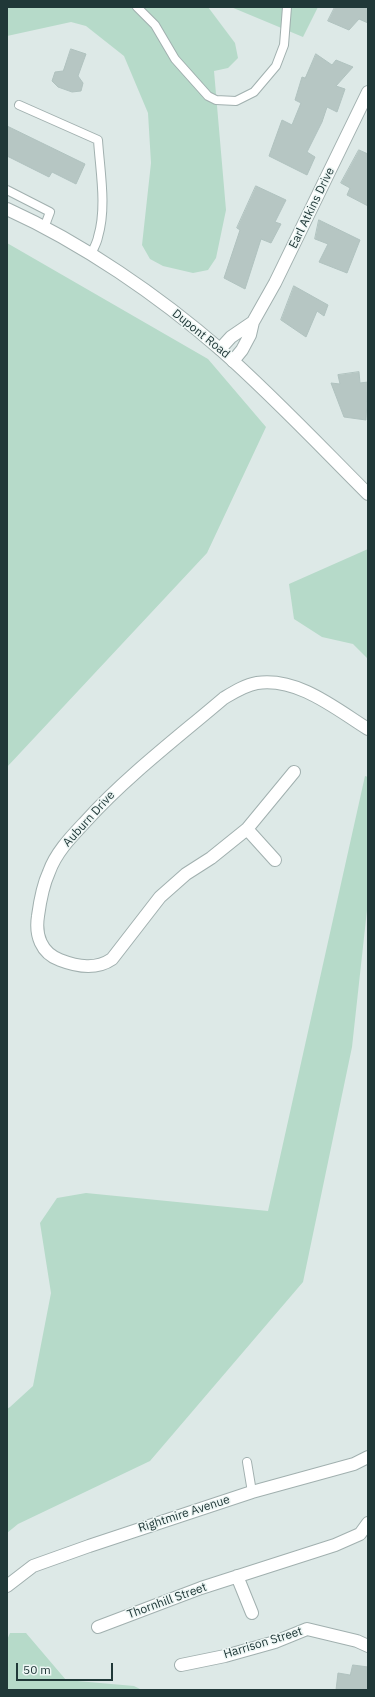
<!DOCTYPE html>
<style>
body{margin:0}
#map{position:relative;width:375px;height:1697px;overflow:hidden;background:#dde9e7;font-family:"IBM Plex Sans",sans-serif}
canvas{display:block}
.frame{position:absolute;inset:0;border:8px solid #203838;pointer-events:none}
.scale{position:absolute;left:16px;top:1663px;width:97px;height:18px;box-sizing:border-box;border:2px solid #203838;border-top:0;padding-left:5px;font-size:12px;line-height:14px;white-space:nowrap;color:#203838;-webkit-text-stroke:3px #edf6f4;paint-order:stroke}
</style>
<div id="map">
<canvas width="375" height="1697"></canvas>
<div class="frame"></div>
<div class="scale">50 m</div>
</div>
<script>
const ctx = document.querySelector('canvas').getContext('2d');
ctx.lineJoin = 'round';
function fill(path, color) { ctx.fillStyle = color; ctx.fill(path, 'evenodd'); }
function stroke(path, color, width, dash) { ctx.strokeStyle = color; ctx.lineWidth = width; ctx.lineCap = dash ? 'butt' : 'round'; ctx.setLineDash(dash || []); ctx.stroke(path); }
function drawText(font, color, halo, rows, align = 'center') {
  ctx.font = font + ' "IBM Plex Sans",sans-serif'; ctx.lineWidth = 3; ctx.setLineDash([]); ctx.textBaseline = 'middle'; ctx.strokeStyle = halo; ctx.fillStyle = color; for (const [text, x, y, turn = 0] of rows) {
    ctx.save(); ctx.translate(x, y); ctx.rotate((+turn || 0) * Math.PI / 180); ctx.textAlign = isNaN(turn) ? turn : align; if (halo) ctx.strokeText(text, 0, 0); ctx.fillText(text, 0, 0); ctx.restore();
  }
}
const green = new Path2D(`
 M7,7H208L235,43L238,58L228,68L214,71L226,210L216,258L208,270L193,273L163,266L150,259L142,245L151,163L148,113L124,56L86,26L71,22L7,36Z
 M231,7H318L303,37Z
 M7,243L208,359L266,427L207,553L7,767Z
 M368,549V659L353,644L322,637L294,619L289,584Z
 M365,776L368,777V901L352,1047L303,1282L150,1461L18,1524L7,1533V1409L10,1407L33,1386L51,1293L40,1223L57,1198L86,1193L268,1211Z
 M10,1633H26L66,1680L134,1686L142,1690H7V1640Z`);
const building = new Path2D(`
 M335,7H368V23L359,19L349,30L328,21Z
 M71,49L86,54L78,76L83,83L81,91L72,92L58,87L52,81L55,72L63,71Z
 M316,54L332,65L336,60L353,67L336,86L345,89L337,112L327,107L322,122L307,152L315,157L307,175L269,156L282,120L292,125L301,103L295,100L302,77L305,78Z
 M7,126L85,164L76,184L52,172L49,177L7,156Z
 M359,150L368,154V206L347,195L350,188L341,183Z
 M256,186L286,200L275,222L281,224L271,243L261,239L245,289L224,278L240,230L237,228Z
 M319,220L360,240L347,273L319,262L328,244L315,239Z
 M294,286L328,305L324,316L317,311L306,337L281,320Z
 M359,372L360,383L368,382L366,420L344,417L331,383L340,384L338,375Z
 M353,1665L368,1667V1690H336L338,1673L350,1675Z`);
const service = new Path2D(`
 M137,7L155,25L175,59L208,96L216,100L236,101L254,92L276,66L284,45L287,7
 M19,105L98,140C100,171 107,207 98,237C97,243 93,249 91,255
 M7,190L50,212L44,228
 M247,1462L252,1492`);
const minor = new Path2D(`
 M220,349L231,337L253,322
 M233,361L242,350L250,335L253,322L275,283L368,92
 M294,772L247,829L211,858L186,874L160,897L112,959C96,970 78,967 60,960C41,953 35,935 38,916C40,901 43,885 49,872C56,852 72,836 86,821C127,776 177,738 224,698C234,692 245,685 257,683C298,677 336,709 368,729
 M247,829L275,860
 M237,1576L252,1613
 M7,1586L33,1566L89,1546L252,1492L354,1464L368,1457
 M98,1627L201,1588L335,1545L360,1534L368,1523
 M181,1665L225,1656L275,1642L307,1629L357,1641L368,1646`);
const tertiary = new Path2D(`
 M7,209C82,243 159,296 221,350C273,396 320,446 368,494`);
const streetNames = [
 ["Earl Atkins Drive",312,208,-64],
 ["Dupont Road",201,334,39],
 ["Auburn Drive",89,819,-48],
 ["Rightmire Avenue",184,1514,-18],
 ["Thornhill Street",167,1601,-20],
 ["Harrison Street",263,1643,-17]
];
fill(green, '#b6dac9');
fill(building, '#b6c6c3');
stroke(building, '#b0c2bf', 1);
stroke(service, '#a1b0af', 10);
stroke(minor, '#a1b0af', 14);
stroke(tertiary, '#a1b0af', 14);
stroke(service, '#fff', 8);
stroke(minor, '#fff', 12);
stroke(tertiary, '#fff', 12);
drawText('12px', '#203838', '#edf6f4', streetNames);
</script>
